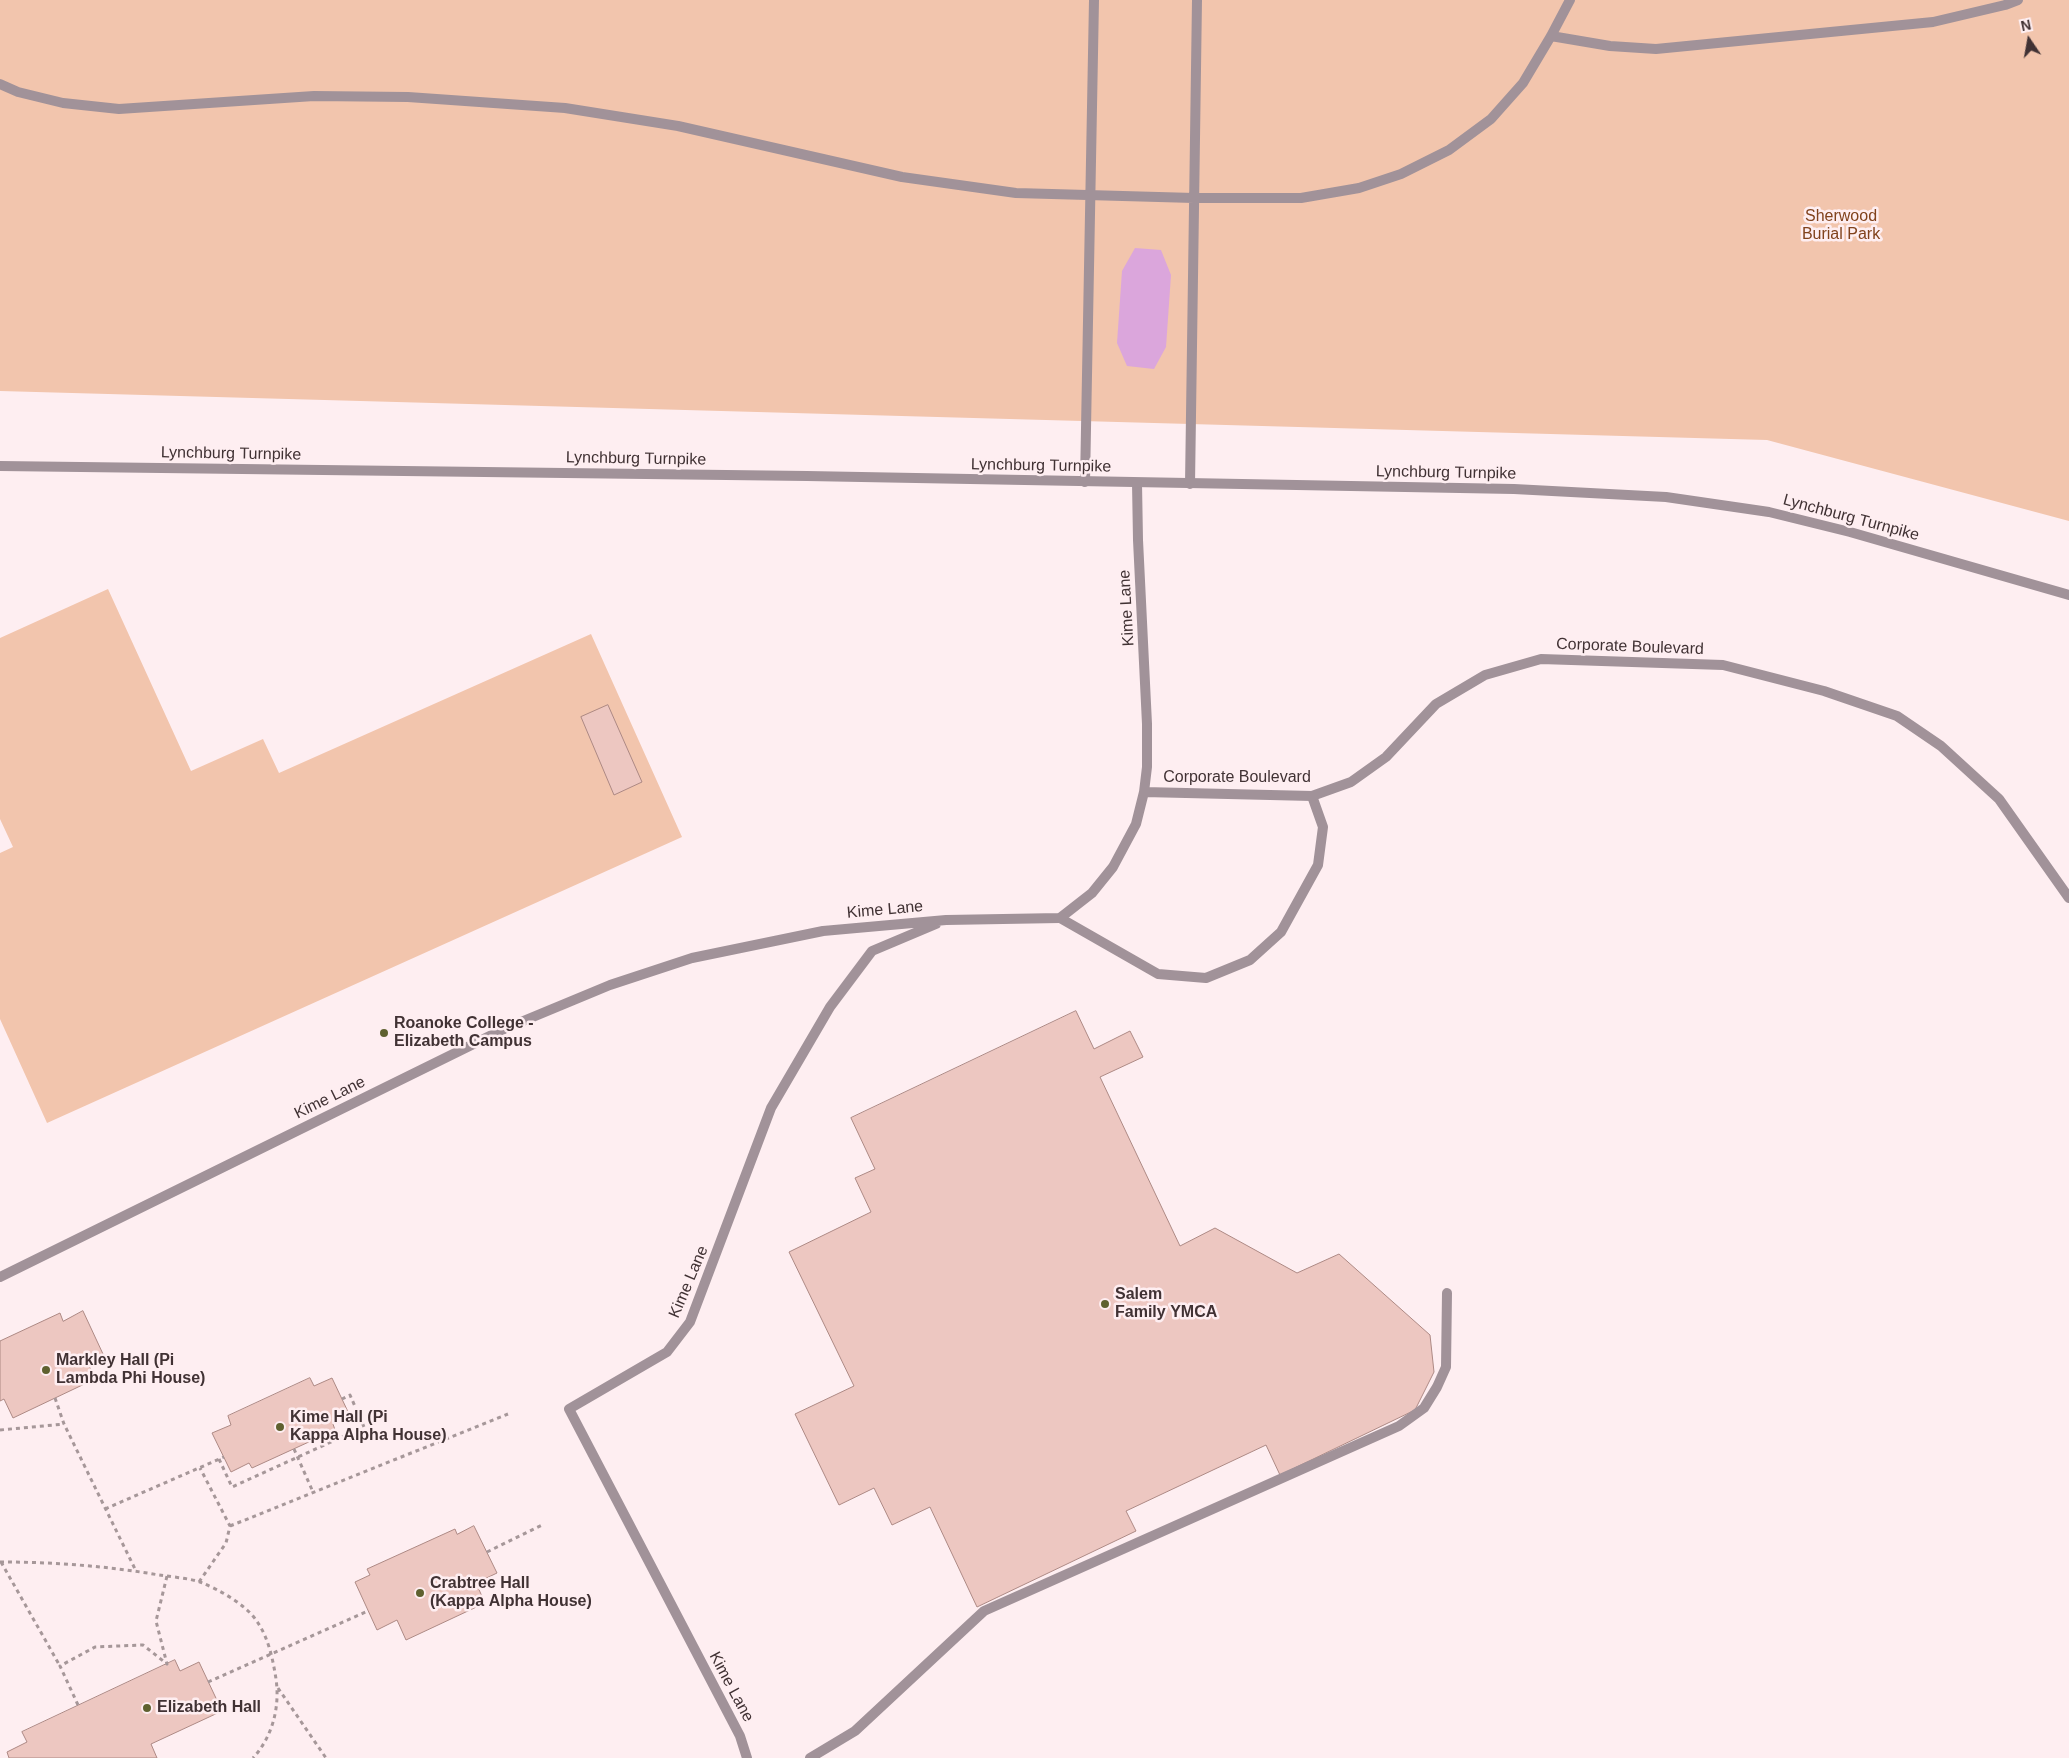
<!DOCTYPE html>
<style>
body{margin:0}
#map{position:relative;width:2069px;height:1758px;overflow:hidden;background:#feeef1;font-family:Arial,sans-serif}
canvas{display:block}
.north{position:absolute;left:2004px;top:15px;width:50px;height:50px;-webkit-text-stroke:4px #feeef1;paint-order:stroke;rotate:348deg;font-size:14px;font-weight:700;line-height:20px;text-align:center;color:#413234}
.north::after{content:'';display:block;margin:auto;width:18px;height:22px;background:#413234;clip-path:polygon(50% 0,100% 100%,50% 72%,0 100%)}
</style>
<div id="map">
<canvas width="2069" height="1758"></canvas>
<div class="north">N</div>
</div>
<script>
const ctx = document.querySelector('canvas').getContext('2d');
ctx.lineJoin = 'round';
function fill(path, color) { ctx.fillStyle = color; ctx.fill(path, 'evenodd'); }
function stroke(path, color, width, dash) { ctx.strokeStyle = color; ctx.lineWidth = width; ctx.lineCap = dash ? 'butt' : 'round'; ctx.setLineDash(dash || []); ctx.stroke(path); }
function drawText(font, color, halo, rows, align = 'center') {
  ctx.font = font + ' Arial,sans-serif'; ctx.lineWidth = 5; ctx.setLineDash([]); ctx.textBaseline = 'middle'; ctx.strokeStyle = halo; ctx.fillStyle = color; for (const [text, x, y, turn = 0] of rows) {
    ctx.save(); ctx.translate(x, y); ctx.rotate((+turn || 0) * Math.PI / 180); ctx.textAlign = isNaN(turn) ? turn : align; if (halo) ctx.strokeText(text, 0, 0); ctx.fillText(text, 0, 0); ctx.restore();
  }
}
const green = new Path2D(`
 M0,0H2069V521L1767,440L0,391Z
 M108,589L191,771L263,739L279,773L591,634L682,837L47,1123L0,1019V853L13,847L0,819V638Z`);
const water = new Path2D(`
 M1135,248L1161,250L1171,275L1166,347L1154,369L1127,366L1117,343L1122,271Z`);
const building = new Path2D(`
 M608,705L642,782L614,795L581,717Z
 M1076,1011L1094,1049L1130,1031L1143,1057L1100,1077L1180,1246L1215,1228L1297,1273L1339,1254L1430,1335L1434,1372L1415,1410L1280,1475L1266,1445L1126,1511L1136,1531L977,1607L930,1507L892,1525L874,1488L839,1505L795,1414L854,1386L789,1252L871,1212L855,1178L875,1169L851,1118Z
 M83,1311L103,1354L87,1361L95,1379L13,1418L4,1399L0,1401V1341L60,1313L63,1321Z
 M310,1378L314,1386L332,1378L350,1416L333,1424L335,1430L252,1468L249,1463L231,1472L212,1433L231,1425L228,1416Z
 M474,1526L497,1573L476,1583L485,1603L406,1640L397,1620L377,1630L355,1582L370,1575L367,1569L455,1529L457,1534Z
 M175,1660L180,1671L199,1662L222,1711L151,1744L157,1758H9L7,1752L27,1742L22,1732Z`);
const path = new Path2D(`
 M55,1398L64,1424L136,1571
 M0,1430L64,1424
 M294,1449L313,1492
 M219,1459L232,1487L364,1427L350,1395L342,1399
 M105,1509L224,1457
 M230,1526L508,1414
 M487,1552L544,1524
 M0,1562C53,1562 107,1566 159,1575C172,1577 188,1578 200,1582C218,1589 245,1604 256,1620C267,1635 272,1655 275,1673C281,1703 274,1735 253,1758
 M1,1562L60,1666
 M199,1582L226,1543L230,1526L200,1468
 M208,1682L368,1611
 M278,1688L326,1758
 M78,1705L60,1666L95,1647L143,1645L167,1664L156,1621L167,1576`);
const service = new Path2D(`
 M1551,36L1610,46L1656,49L1933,22L2005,5L2018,0
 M0,84L18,92L63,103L119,109L314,96L408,97L565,108L678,126L902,177L1016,193L1194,198H1301L1359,188L1401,174L1449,150L1491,119L1523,83L1551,36L1570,0
 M1085,482L1094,0
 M1190,484L1197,0
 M1060,918L1158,974L1206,978L1250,960L1281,932L1318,865L1323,827L1312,796
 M810,1758L855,1731L984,1611L1399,1426L1424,1408L1437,1387L1446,1367L1447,1293`);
const minor = new Path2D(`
 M1144,792L1312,796L1351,782L1386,757L1436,704L1485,675L1541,659L1723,665L1824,691L1897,716L1941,746L1999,799L2069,898
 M0,1277L504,1029L610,985L692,958L823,931L946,920L1060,918L1092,893L1113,867L1136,824L1144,792L1147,767V724L1138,540L1137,483
 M747,1758L740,1736L569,1409L667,1352L690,1322L771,1108L830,1007L872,951L936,924`);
const tertiary = new Path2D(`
 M0,466L807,476L1514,489L1666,497L1769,512L1850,532L2069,595`);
const markers = [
 [384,1033,5,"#5f612f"],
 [1105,1304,5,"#5f612f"],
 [46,1370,5,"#5f612f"],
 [280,1427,5,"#5f612f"],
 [420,1593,5,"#5f612f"],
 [147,1708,5,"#5f612f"]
];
const parkNames = [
 ["Sherwood",1841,217],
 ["Burial Park",1841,235]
];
const streetNames = [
 ["Lynchburg Turnpike",231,454,1],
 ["Lynchburg Turnpike",636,459,1],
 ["Lynchburg Turnpike",1041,466,1],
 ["Lynchburg Turnpike",1446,473,1],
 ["Lynchburg Turnpike",1851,518,15],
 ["Kime Lane",1127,608,-93],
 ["Corporate Boulevard",1630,647,2],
 ["Corporate Boulevard",1237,778],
 ["Kime Lane",885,910,-5],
 ["Kime Lane",330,1098,-26],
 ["Kime Lane",689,1282,-67],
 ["Kime Lane",731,1687,62]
];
const poiNames = [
 ["Roanoke College -",394,1024],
 ["Elizabeth Campus",394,1042],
 ["Salem",1115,1295],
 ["Family YMCA",1115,1313],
 ["Markley Hall (Pi",56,1361],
 ["Lambda Phi House)",56,1379],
 ["Kime Hall (Pi",290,1418],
 ["Kappa Alpha House)",290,1436],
 ["Crabtree Hall",430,1584],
 ["(Kappa Alpha House)",430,1602],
 ["Elizabeth Hall",157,1708]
];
fill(green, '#f2c5ad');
fill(water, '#dba6dc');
fill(building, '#edc7c1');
stroke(building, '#ad8984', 1);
stroke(path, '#a69799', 3, [4, 4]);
stroke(service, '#a19299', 10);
stroke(minor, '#a19299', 10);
stroke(tertiary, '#a19299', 10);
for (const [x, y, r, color] of markers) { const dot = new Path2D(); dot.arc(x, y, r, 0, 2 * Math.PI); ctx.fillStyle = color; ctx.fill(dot); stroke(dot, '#feeef1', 2); }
drawText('16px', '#81421c', '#feeef1', parkNames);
drawText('16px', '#413234', '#feeef1', streetNames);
drawText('bold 16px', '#413234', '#feeef1', poiNames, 'left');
</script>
